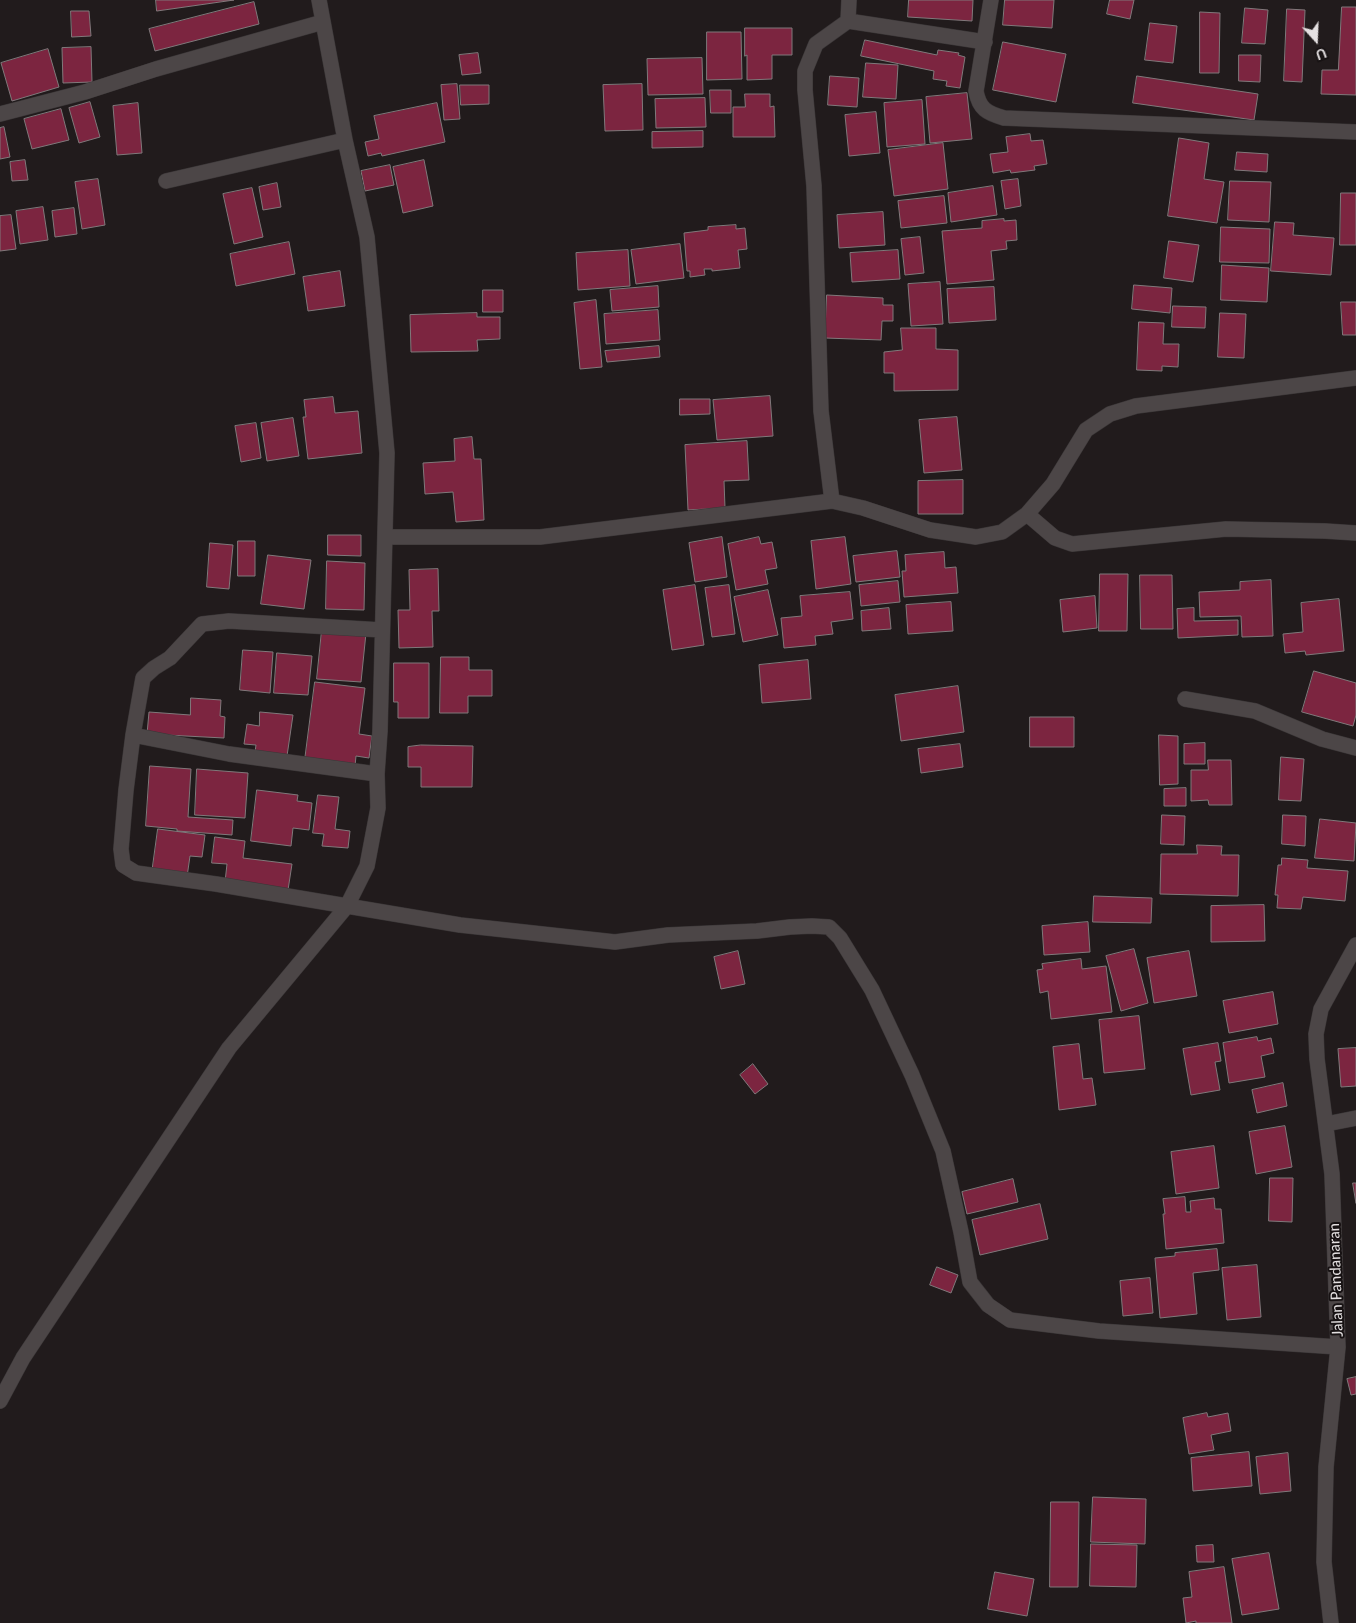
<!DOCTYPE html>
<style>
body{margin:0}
#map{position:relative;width:1356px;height:1623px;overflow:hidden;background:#211b1c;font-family:Lato,sans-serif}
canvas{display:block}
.north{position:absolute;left:1291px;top:15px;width:50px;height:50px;-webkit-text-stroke:4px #171213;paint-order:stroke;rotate:160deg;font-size:14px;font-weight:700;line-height:20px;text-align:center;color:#e4e0e1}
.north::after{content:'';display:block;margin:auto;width:18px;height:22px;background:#e4e0e1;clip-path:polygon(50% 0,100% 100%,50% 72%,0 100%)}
</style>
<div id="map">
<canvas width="1356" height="1623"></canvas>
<div class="north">U</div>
</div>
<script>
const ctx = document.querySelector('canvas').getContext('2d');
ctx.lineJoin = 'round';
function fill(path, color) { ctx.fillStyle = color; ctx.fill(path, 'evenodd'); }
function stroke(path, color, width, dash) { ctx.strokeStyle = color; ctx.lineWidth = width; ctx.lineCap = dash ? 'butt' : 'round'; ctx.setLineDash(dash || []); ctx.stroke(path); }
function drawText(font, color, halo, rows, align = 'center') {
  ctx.font = font + ' Lato,sans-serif'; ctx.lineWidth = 4; ctx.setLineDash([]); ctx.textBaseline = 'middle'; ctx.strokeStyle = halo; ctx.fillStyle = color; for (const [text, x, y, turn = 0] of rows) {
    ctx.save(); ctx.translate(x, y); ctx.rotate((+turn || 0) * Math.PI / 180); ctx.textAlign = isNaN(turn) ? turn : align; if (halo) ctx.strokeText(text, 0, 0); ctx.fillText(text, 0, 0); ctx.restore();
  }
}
const building = new Path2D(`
 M156,0H234L157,11Z
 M909,0H973L972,21L908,17Z
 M1005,0H1054L1052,28L1003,25Z
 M1110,0H1134L1130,19L1107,14Z
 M254,2L259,24L155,51L149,29Z
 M1342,7H1356V95L1321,94L1322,70H1338Z
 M1245,8L1268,10L1265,44L1242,43Z
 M1287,9L1305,10L1302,82L1284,81Z
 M71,11H89L91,36L72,37Z
 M1200,12L1220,13L1219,73H1200Z
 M1150,23L1177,26L1173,63L1145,60Z
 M745,28H792V55H772V79L747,80V55L745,56Z
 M707,32H741L742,79L707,80Z
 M865,40L937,55L938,50L959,53L958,55L965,57L960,88L946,86L947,81L933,79L934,71L861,56Z
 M1003,42L1066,54L1056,102L993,90Z
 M91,47L92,82L63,83L62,48Z
 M48,49L59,87L12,101L1,63Z
 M478,53L481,73L462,75L459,55Z
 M1239,55H1261L1260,82L1239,81Z
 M702,58L703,94L648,95L647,59Z
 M866,63L898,65L896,99L863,97Z
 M830,76L859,78L857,107L828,105Z
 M1137,76L1258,94L1254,120L1133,103Z
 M457,84L460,119L444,120L441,85Z
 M642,84L643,130L605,131L603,85Z
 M460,85H489V104L461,105Z
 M710,90H731V113H711Z
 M967,93L972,139L930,143L926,97Z
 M745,94H770V107L774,106L775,137H733V107H745Z
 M705,98L706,127L656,128L655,99Z
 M922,100L925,144L887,147L884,103Z
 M90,102L100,137L79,143L69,108Z
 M138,103L142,153L117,155L113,106Z
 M437,103L445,142L382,156L381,153L368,156L365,142L379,139L374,116Z
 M61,109L69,140L32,149L24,119Z
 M876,112L880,153L849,156L845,115Z
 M4,127L10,157L0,159V128Z
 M703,131V147L652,148V132Z
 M1030,134L1031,141L1043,140L1047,164L1034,166L1035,170L1011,173L1010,170L993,173L990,154L1008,152L1006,137Z
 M1179,138L1209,143L1204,179L1224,182L1217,223L1168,216Z
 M943,143L948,189L894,196L888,150Z
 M1237,152L1268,154L1267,172L1235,170Z
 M25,160L28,180L12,181L10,162Z
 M424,160L433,206L403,213L393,167Z
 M390,165L394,185L365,191L361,171Z
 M98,179L105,225L82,229L75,182Z
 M1018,179L1021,206L1005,209L1001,181Z
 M1230,181L1271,182L1269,222L1228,220Z
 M277,183L281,207L263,210L259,187Z
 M993,186L997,215L951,222L948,193Z
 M252,188L263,237L234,244L223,194Z
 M1341,193H1356V245H1340Z
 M944,196L947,223L901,228L898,201Z
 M43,207L48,240L20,244L16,211Z
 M74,208L77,234L55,237L52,211Z
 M883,212L885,245L839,248L837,215Z
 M11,215L16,249L0,251V216Z
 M1004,219V221L1016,220L1017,240L1006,241L1007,249L991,251L994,280L947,284L942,231L982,228V221Z
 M1275,222L1294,223L1293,235L1334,238L1331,275L1271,271Z
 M736,225V229L745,228L747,249L738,250L740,268L712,271V269H704L705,275L690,277V271H687L684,233L708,230V227Z
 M1221,227L1270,229L1269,263L1220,262Z
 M920,237L924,273L905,275L901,239Z
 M1169,241L1199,245L1193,282L1164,278Z
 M289,242L295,274L236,286L230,254Z
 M680,244L684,278L636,284L631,250Z
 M628,250L630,286L578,290L576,253Z
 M898,250L900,279L852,282L850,253Z
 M1222,265L1269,268L1267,302L1221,300Z
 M340,271L345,306L308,311L303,277Z
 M940,282L943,324L911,326L908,284Z
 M1134,285L1172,288L1170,313L1132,309Z
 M658,286L659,307L612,311L610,290Z
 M994,287L996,320L949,323L947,289Z
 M483,290H503V312H483Z
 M827,295L883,298V305H893V321H882L881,340L825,338Z
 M596,300L602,367L580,369L574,303Z
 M1341,302H1356V335H1343Z
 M1173,306L1206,307L1205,328L1172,327Z
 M658,310L660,340L606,344L604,314Z
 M477,313V317H500V339L477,340L478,351L411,352L410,315Z
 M1220,313L1246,314L1244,358L1218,357Z
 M1139,322L1164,323L1163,344H1179L1178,367L1162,366V371L1137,370Z
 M901,328H936V349L958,350V390L894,391V373H884V352L902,350Z
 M659,346L660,357L607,362L605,351Z
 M770,396L773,436L717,440L713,400Z
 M333,397L335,413L358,411L362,453L308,459L303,417H306L304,400Z
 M680,399H710V414L680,415Z
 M957,417L962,470L924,473L919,420Z
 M293,418L299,456L267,461L261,423Z
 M256,423L261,458L241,462L235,426Z
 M472,437L474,459H481L484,520L456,522L453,492L425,494L423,463L455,461L454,439Z
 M747,441L749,480L724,481L725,508L688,510L685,445Z
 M963,480V514H918V481Z
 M328,535H361V556L328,555Z
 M722,537L727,577L695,582L689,543Z
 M759,537L761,544L772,542L777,568L765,570L768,584L736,590L728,544Z
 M845,537L851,584L816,589L811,541Z
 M238,541H255V576H238Z
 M210,543L233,545L229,589L207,587Z
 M897,551L900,577L856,582L853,556Z
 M944,552L945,568L956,567L958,593L904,597L902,571H906L905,555Z
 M268,555L311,560L304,609L261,604Z
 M327,561L365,563L364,610L326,609Z
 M438,569L439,611H432L433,647L399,648L398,610H410L409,570Z
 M1100,574H1128L1127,631H1099Z
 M1140,575H1172L1173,629H1141Z
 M1271,580L1273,636L1242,637L1241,616L1200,617L1199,592L1240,590V582Z
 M898,581L900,602L861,606L859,585Z
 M695,585L704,645L672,650L663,590Z
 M729,585L735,634L712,637L705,588Z
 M768,590L778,635L743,642L734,597Z
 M850,592L853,619L831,622L833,634L815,636L816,645L784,648L781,618L802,616L800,596Z
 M1095,596L1097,628L1063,632L1060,600Z
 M1339,599L1344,651L1306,655L1305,651L1285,653L1283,634L1303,632L1301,603Z
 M951,602L953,631L908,634L906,605Z
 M889,608L891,629L862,631L861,611Z
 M1194,608V621L1238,620V635L1178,638L1177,609Z
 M322,630L366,633L361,682L317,679Z
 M243,650L273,652L270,693L240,690Z
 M277,653L312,656L308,695L274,693Z
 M441,657H469V670H492V696H468V713H440Z
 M808,660L811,699L762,703L759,665Z
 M394,663H429V718H398V702H394Z
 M1314,671L1356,683V715L1353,726L1302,712Z
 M315,682L365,688L359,734L372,736L369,758L356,756L355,766L305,760Z
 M958,686L964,732L901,741L895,695Z
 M191,698L221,700L220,716L225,717L224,738L147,734L149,712L190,715Z
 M260,712L293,715L287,756L255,752L256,745L244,744L247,724L259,726Z
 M1030,717H1074V747H1030Z
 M1159,735L1178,736V784L1160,785Z
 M1205,743V764H1184V744Z
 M960,744L963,767L921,773L918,749Z
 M421,745L473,746L472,787H421V767H408V747Z
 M1281,757L1304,759L1301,801L1279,800Z
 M1208,760H1231L1232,805H1209L1208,800L1191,801V770H1208Z
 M150,766L191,769L188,817L233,820L232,835L177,831V829L146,826Z
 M197,769L248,773L245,818L195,815Z
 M1186,788V806H1164V789Z
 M257,790L298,795L297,801L312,803L309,830L293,828L291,846L251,841Z
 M318,795L339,797L335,829L350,831L348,848L322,846L324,834L313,833Z
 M1162,815L1185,816L1184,845L1161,844Z
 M1283,815L1306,816L1305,846L1282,844Z
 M1320,819L1356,823L1354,861L1315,858Z
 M158,829L205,835L202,857L190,856L187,877L152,873Z
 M215,837L245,841L243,858L292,864L288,890L225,882L227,864L212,863Z
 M1197,845L1222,846L1221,855H1239L1238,896L1160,894L1161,854H1197Z
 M1282,858L1308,860L1307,868L1348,871L1345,901L1303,897L1301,909L1277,908L1278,895H1275L1278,865H1281Z
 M1094,896L1152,898L1151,923L1093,922Z
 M1264,905L1265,941L1211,942V906Z
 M1088,922L1090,952L1044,955L1042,926Z
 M1134,949L1148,1003L1121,1011L1106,956Z
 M738,951L745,984L721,989L714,957Z
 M1189,951L1197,996L1154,1003L1147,958Z
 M1081,959L1082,969L1106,966L1112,1012L1051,1019L1048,991L1040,993L1037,970L1043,969L1042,964Z
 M1273,992L1278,1024L1229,1033L1223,1001Z
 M1139,1016L1145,1069L1104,1073L1099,1020Z
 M1257,1037L1258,1041L1271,1038L1274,1053L1261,1056L1265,1077L1229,1083L1223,1043Z
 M1218,1043L1221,1061L1215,1062L1220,1090L1191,1095L1183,1049Z
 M1079,1044L1083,1079L1092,1078L1096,1105L1059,1110L1053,1047Z
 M1356,1048V1086L1341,1087L1338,1049Z
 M753,1064L768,1084L755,1094L740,1075Z
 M1283,1083L1287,1106L1257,1113L1252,1090Z
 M1285,1126L1292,1167L1256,1174L1249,1132Z
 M1214,1146L1219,1188L1176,1194L1171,1152Z
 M1270,1178H1293L1292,1222L1269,1221Z
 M1013,1179L1018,1202L967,1214L962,1192Z
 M1353,1183H1356V1203Z
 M1185,1197L1186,1212H1191L1190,1201L1214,1198L1215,1209H1221L1224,1243L1166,1249L1163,1214H1165L1163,1199Z
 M1040,1204L1048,1239L980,1255L972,1220Z
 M1217,1249L1219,1270L1193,1273L1197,1314L1160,1318L1155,1258L1175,1256V1253Z
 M1257,1265L1261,1317L1227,1320L1222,1268Z
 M937,1267L958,1275L951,1293L930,1285Z
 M1150,1278L1153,1313L1123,1316L1120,1281Z
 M1356,1377V1394L1351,1395L1347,1379Z
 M1207,1413L1208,1417L1228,1413L1231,1431L1211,1435L1214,1450L1189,1454L1183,1418Z
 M1249,1452L1252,1486L1193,1491L1191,1458Z
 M1288,1453L1291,1491L1260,1494L1256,1457Z
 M1093,1497L1146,1499L1145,1544L1091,1542Z
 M1051,1502H1079L1078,1587H1050Z
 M1091,1544L1137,1545L1136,1587L1090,1586Z
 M1213,1545L1214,1562H1197L1196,1546Z
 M1269,1553L1279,1609L1242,1615L1232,1559Z
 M1224,1567L1232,1623H1196V1621L1186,1623L1183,1598L1192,1597L1189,1572Z
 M995,1572L1034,1579L1027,1616L988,1609Z`);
const minor = new Path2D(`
 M849,0L848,21L816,44L805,71V90L814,186L821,411L832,501L863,508L930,530L976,537L1002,532L1027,514L1053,484L1086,430L1110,414L1136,406L1356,378
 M991,0L976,91C979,109 987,113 1004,118L1356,132
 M848,21L985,42
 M0,114L85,92L156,69L323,22
 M166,181L345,140
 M1027,514L1055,538L1072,544L1226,529L1325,531L1356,533
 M385,537H540L832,501
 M382,630L229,621L202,624L170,658L154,668L143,678L133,735L126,790L121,849L123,865L136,873L216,884L460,925L615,942L668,935L757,931L790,927L812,926L829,927L840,938L872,990L912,1075L943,1151L961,1232L970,1282L988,1305L1010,1320L1099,1331L1338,1347
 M1185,699L1255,711L1322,739L1356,748
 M133,735L229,754L377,774
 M1326,1124L1356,1118
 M0,1401L23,1358L229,1048L347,906L367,866L378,808L377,774L380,731L387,453L367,237L345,140L319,0
 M1331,1623L1324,1562L1326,1467L1338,1347L1332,1174L1317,1059L1316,1034L1321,1009L1356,945`);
const streetNames = [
 ["Jalan Pandanaran",1336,1280,-92]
];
fill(building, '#7c2540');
stroke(building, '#80797b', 1);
stroke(minor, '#3a3637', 16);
stroke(minor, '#4c4647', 15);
drawText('15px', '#e4e0e1', '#171213', streetNames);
</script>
